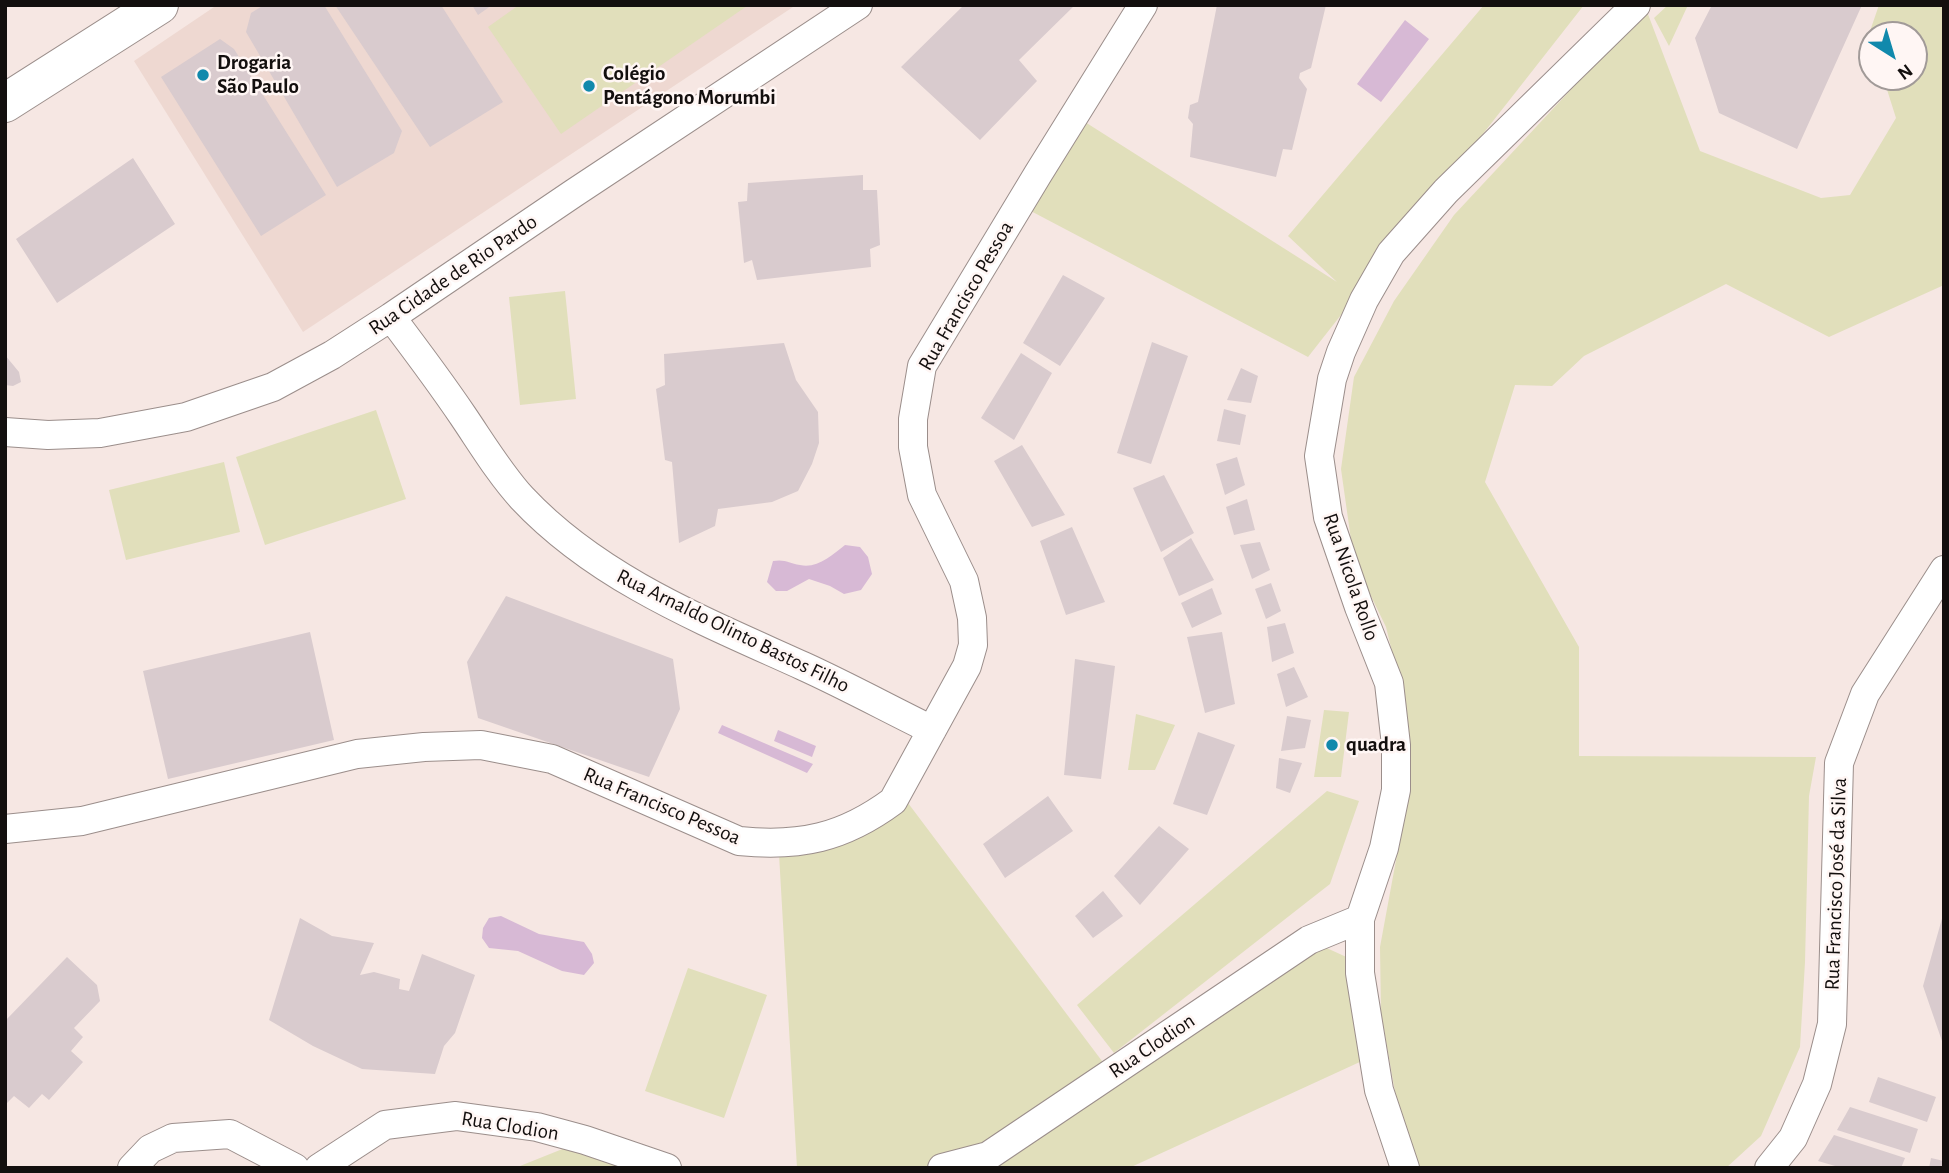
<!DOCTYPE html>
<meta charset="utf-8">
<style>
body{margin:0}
#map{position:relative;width:1949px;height:1173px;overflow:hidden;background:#f6e7e3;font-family:"Alegreya Sans",sans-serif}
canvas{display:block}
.frame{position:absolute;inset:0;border:7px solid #130f0e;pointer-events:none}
.north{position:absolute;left:1858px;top:21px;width:70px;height:70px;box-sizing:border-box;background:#fff6f4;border:2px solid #a19a98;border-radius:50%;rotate:143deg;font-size:19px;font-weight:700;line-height:28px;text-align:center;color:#130f0e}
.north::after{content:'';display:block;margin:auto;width:24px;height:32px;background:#1189ac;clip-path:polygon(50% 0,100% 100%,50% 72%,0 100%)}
</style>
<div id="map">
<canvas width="1949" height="1173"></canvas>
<div class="frame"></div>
<div class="north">N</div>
</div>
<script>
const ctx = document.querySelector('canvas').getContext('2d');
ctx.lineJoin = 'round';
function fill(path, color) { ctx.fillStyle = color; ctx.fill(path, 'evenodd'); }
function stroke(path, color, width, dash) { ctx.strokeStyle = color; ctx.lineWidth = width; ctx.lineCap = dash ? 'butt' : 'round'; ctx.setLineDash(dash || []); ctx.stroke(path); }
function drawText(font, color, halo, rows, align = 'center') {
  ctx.font = font + ' "Alegreya Sans",sans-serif'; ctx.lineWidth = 5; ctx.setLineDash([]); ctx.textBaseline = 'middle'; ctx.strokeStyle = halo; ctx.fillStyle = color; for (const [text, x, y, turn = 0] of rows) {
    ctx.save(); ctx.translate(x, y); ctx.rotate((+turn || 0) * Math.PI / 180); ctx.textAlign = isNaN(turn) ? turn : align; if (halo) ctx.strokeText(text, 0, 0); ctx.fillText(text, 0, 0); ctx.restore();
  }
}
const built = new Path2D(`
 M217,5H796L303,332L134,61Z`);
const green = new Path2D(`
 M519,5H747V6L561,134L488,27Z
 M1484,5H1584L1308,357L1027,209L1085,122L1337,282L1288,236Z
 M1668,5H1688L1669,46L1654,18Z
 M1879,5H1944V285L1829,337L1726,284L1584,356L1552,386L1515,385L1485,482L1579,647V756L1816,757L1809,796L1805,962L1800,1047L1761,1136L1726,1168H1419L1395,1092L1381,1013L1380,947L1406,806V709L1386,627L1354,561L1341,469L1354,377L1394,301L1454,215L1646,9L1700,151L1821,198L1850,195L1896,118L1883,77H1914V35H1872V44L1869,34Z
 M565,291L576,399L520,405L509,297Z
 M376,410L406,499L265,545L236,457Z
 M224,462L240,532L126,560L109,490Z
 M1324,710L1349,712L1341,777H1314Z
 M1136,714L1175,725L1155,770H1128Z
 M899,791L1111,1073L1309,940L1353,960L1362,1061L1129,1168H797L779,854Z
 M1327,791L1359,801L1330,884L1114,1053L1077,1005Z
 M688,968L767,995L724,1118L645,1091Z
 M585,1140L667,1168H515Z`);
const water = new Path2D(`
 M1405,20L1429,39L1381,102L1357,84Z
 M845,545L860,547L868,557L872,574L861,590L844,594L830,586L809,579L787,591H776L767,582L773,561C785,559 789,563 800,565C817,569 832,555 845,545Z
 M722,725L813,764L807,773L718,733Z
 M778,730L816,746L812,757L774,741Z
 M501,916L539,934L584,942L592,954L594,963L584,975L562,971L518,951L489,948L482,938L483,928L489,918Z`);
const building = new Path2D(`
 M264,5H324L402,131L394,153L337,187L246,32L251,13Z
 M335,5H441L503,102L430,147Z
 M472,5H492L478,15Z
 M964,5H1075L1019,60L1037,81L980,140L901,67Z
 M1217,5H1326L1311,68L1300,73L1299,78L1307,89L1292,150L1283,149L1276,177L1190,157L1193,124L1188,118L1190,105L1198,102Z
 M1712,5H1862L1797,149L1719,113L1695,38Z
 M220,39L234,49L326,195L261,236L161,77Z
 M133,158L175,224L57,303L16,239Z
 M863,175V190H877L880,245L870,249L871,267L757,280L752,260L744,263L738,202L747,201L748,183Z
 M1063,275L1105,298L1060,366L1023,343Z
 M1152,342L1188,356L1151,464L1117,453Z
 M784,343L796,380L818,412L819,443L812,464L798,491L772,502L718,509L715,526L679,543L672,462L665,460L656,389L665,385L664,354Z
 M1021,353L1052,373L1014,440L981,418Z
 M5,355L19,372L21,382L13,386L5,385Z
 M1241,368L1258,376L1251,403L1227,400Z
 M1224,409L1246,415L1240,445L1217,441Z
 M1022,445L1065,515L1032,527L994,461Z
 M1237,457L1245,485L1225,495L1216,464Z
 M1164,475L1194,533L1161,552L1133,488Z
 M1247,499L1255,530L1234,535L1226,507Z
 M1072,527L1105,602L1066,615L1040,541Z
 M1191,538L1214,580L1179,596L1163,558Z
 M1260,542L1270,570L1252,579L1240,545Z
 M1271,583L1281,611L1266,619L1255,589Z
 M1212,588L1222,614L1192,628L1181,603Z
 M506,596L673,659L680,709L649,777L478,718L467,662Z
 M1285,623L1294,653L1272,662L1267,627Z
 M310,632L334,740L168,779L143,671Z
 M1222,632L1235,704L1205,713L1187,637Z
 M1075,659L1115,666L1101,779L1064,775Z
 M1294,667L1308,697L1286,707L1277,674Z
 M1287,716L1311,720L1305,748L1281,751Z
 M1198,732L1235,745L1207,815L1173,804Z
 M1279,758L1302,763L1290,793L1276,788Z
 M1048,796L1073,831L1005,878L983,844Z
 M1159,826L1189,849L1140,905L1114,876Z
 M1103,891L1123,916L1093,938L1075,916Z
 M1943,915H1944L1943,1044L1923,986Z
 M300,918L332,936L374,943L360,975L374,972L400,979L399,989L409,991L422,954L475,975L455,1033L444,1046L435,1074L362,1069L313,1046L269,1020Z
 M67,957L97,985L100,1001L74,1028L83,1037L71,1051L83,1062L49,1100L42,1094L29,1108L14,1096L5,1105V1021Z
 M1878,1077L1936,1097L1927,1122L1869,1102Z
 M1850,1107L1918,1129L1910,1153L1837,1130Z
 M1834,1135L1905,1158L1901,1168H1842L1818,1161Z
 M1931,1158L1944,1161V1168H1929Z`);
const minor = new Path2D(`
 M391,317C416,350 440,382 463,416C482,444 500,474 522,498C598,579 704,621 803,666C847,686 889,709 932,730
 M5,432L48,435L100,433L186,417L273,387L332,355L391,317L574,193L858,5
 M5,829L82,821L357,754L424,747L481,745L552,759L739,841C800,847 843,838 893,801L967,666L973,645L972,618L964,581L922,495L913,447V419L922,366L1038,174L1143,5
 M132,1168L150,1149L173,1138L230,1134L295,1168
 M319,1168L385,1125L456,1116L537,1127L585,1140L667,1168
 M942,1168L988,1156L1309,940L1360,919
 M1405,1168L1379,1090L1360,973V919L1384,848L1396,790V745L1389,683L1359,607L1328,517L1319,456L1332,379L1341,352L1364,300L1391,253L1446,191L1636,5
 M1769,1168L1793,1138L1817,1084L1832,1024L1839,763L1865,694L1944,570`);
const secondary = new Path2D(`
 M5,103L159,5`);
const markers = [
 [203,75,7,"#1189ac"],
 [589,86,7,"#1189ac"],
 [1332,745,7,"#1189ac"]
];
const poiNames = [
 ["Drogaria",217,63],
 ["São Paulo",217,87],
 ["Colégio",603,74],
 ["Pentágono Morumbi",603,98],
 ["quadra",1346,745]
];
const streetNames = [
 ["Rua Cidade de Rio Pardo",453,275,-34],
 ["Rua Francisco Pessoa",966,296,-60],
 ["Rua Nicola Rollo",1351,577,71],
 ["Rua Arnaldo Olinto Bastos Filho",733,631,26],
 ["Rua Francisco Pessoa",662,806,23],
 ["Rua Francisco José da Silva",1836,884,-88],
 ["Rua Clodion",1152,1046,-34],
 ["Rua Clodion",510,1126,9]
];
fill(built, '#eed8d1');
fill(green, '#e1dfbb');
fill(water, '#d7b9d5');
fill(building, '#d9cbce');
stroke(minor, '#9b8e8b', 30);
stroke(secondary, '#9b8e8b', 40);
stroke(minor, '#fff', 28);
stroke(secondary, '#fff', 38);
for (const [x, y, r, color] of markers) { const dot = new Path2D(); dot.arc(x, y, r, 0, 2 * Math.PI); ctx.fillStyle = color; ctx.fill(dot); stroke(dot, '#fff6f4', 2.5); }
drawText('bold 21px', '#130f0e', '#fff6f4', poiNames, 'left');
drawText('21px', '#130f0e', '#fff6f4', streetNames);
</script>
